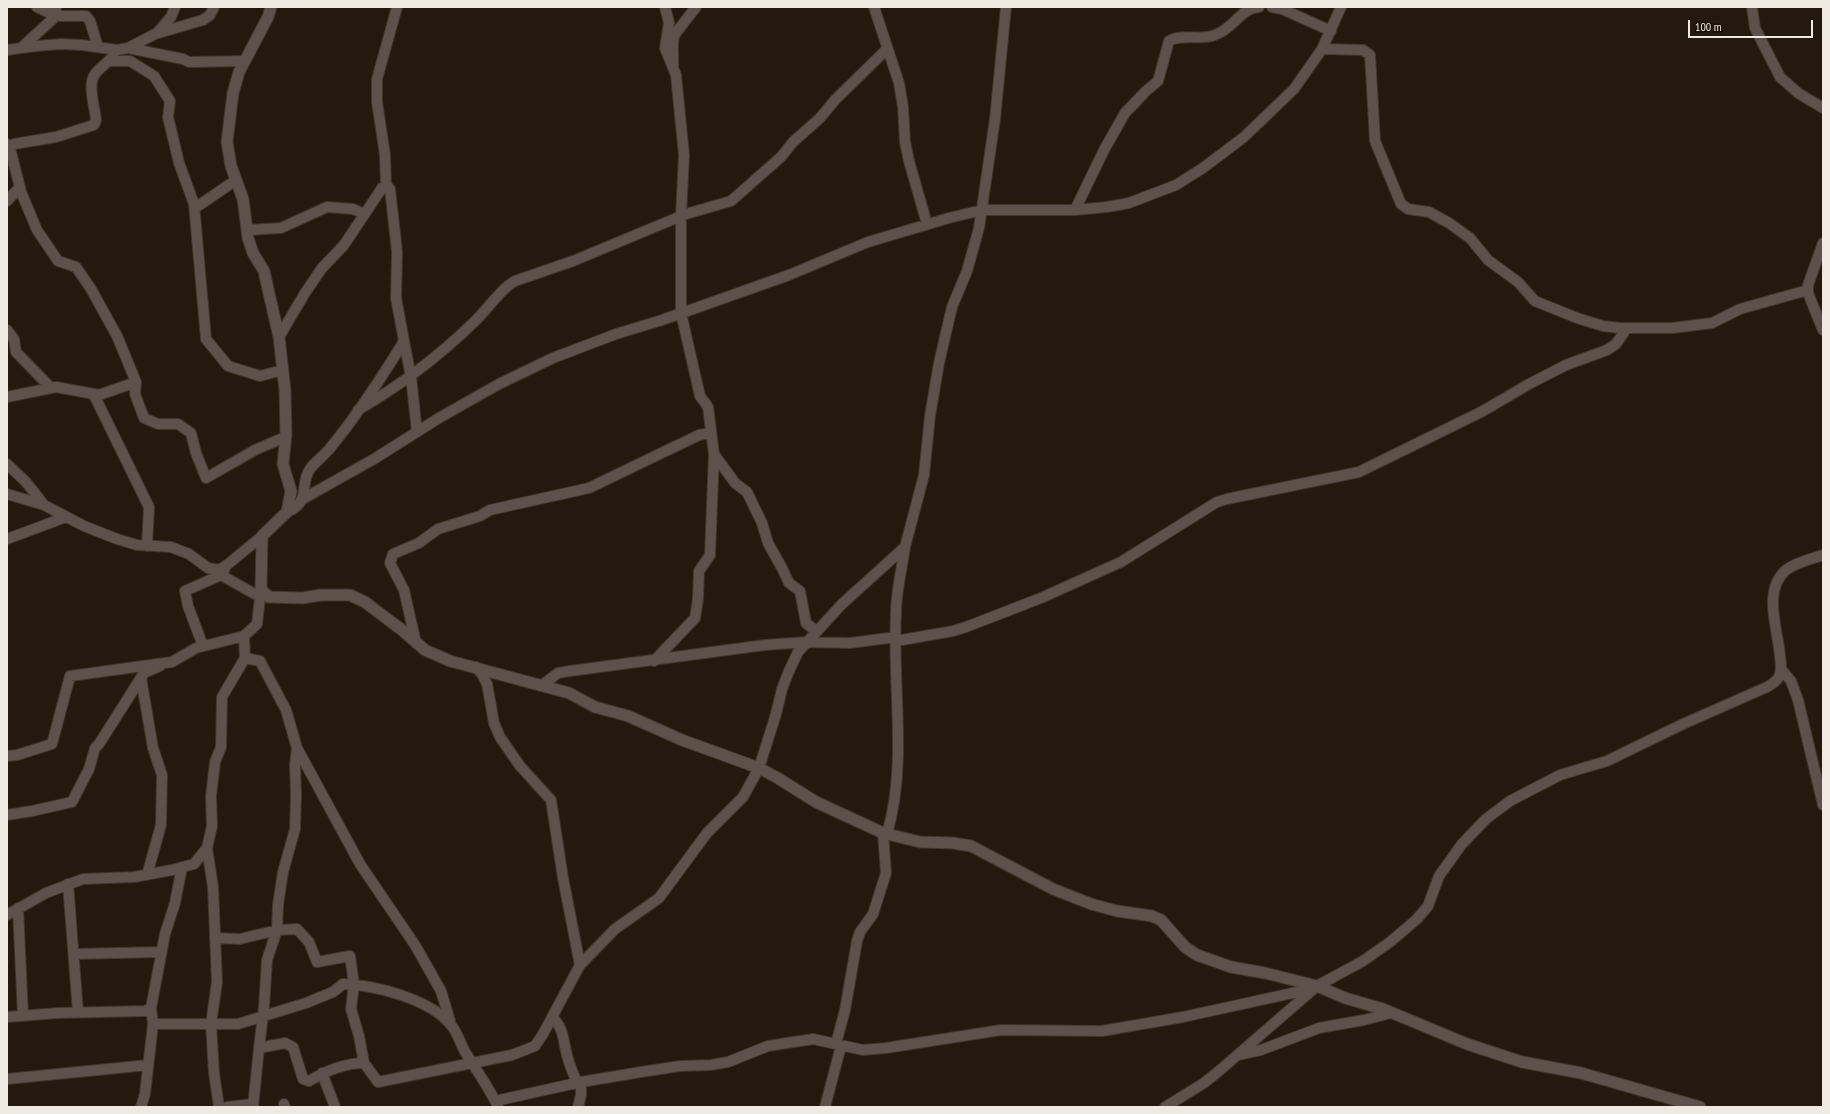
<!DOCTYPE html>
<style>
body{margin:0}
#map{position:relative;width:1830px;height:1114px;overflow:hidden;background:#24190e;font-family:"PT Sans Narrow",sans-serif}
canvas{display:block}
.frame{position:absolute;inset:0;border:8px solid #f0e9e1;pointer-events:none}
.scale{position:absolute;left:1688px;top:20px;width:125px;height:18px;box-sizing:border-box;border:2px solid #f0e9e1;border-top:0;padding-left:5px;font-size:12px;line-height:14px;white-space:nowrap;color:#f0e9e1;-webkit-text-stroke:3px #1a1006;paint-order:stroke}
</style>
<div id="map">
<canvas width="1830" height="1114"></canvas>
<div class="frame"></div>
<div class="scale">100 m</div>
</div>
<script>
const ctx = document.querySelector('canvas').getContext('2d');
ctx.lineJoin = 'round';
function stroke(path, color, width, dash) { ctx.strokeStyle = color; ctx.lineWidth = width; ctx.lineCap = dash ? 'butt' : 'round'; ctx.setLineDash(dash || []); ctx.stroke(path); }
const minor = new Path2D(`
 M37,7L56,16H86L90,21L98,47
 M874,7L899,83L903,107L905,142L909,161L927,224
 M1272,7L1282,9L1331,31
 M1752,7L1755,28L1780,77L1798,93L1823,108
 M157,33L171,17L175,7
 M667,35L675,34L696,7
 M21,48L56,16V7
 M128,48L183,59L189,62L245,61
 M1322,49L1363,50L1370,55L1375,141L1401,204L1408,209L1429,212L1449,223L1470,238L1488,260L1518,282L1535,301L1577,318L1603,326L1620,328H1672L1712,323L1740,309L1808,290
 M7,50L36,46L61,44L82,45L117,50L128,48L155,34L203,20L210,15L214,7
 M109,61H130L154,76L170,101L168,117L179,163L194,204L206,339L228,366L260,376L283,370
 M673,67C674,56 671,42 675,34
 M7,144L10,148L21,192L37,230L58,261L76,267L91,289L117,336L136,382L135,394L144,418L158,424H178L191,433L196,453L206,478L255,450L285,437
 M10,148L14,144L56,137L94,125L96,120C95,107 87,85 95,74C100,67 107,64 113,56
 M7,201L20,187
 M195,208L236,180
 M1075,210L1104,150L1125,113L1146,91L1158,81L1169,41C1182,33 1201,41 1215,35C1236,27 1239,9 1259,7
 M247,230L281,228L327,207L353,209L365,214
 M1823,243L1808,285V293L1823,330
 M7,330L14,339L16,352L51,388
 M279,337L305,293L322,268L344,245L382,188L386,185
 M404,341L411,377L417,432
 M94,395L149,507L147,546
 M7,397L56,387L99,395L136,382
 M358,410C401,385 437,358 472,324C486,312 499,290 515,281L573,261L686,214L731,201L781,157L793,142L820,118L835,100L887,49
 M714,454L735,483L747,492L762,523L768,543L782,568L789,583L800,591L806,623L816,631
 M7,464L26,482L44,505
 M7,494L44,505L84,526L117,539L137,545L171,547L189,554L208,568L219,570L227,565L262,536
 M301,500L374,459L439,418L499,384L553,358L616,334L662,320L789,275L868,242L949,218L982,210H1075L1107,207L1129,203L1176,185L1203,168L1244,137L1294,89L1322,49L1341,7
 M287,512C312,502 299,484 310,469C316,461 325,455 331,447C358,414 382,377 404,341L396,298L397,252L390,189L386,185L385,155L377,102V79L397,7
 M7,539L66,517
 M221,575L260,597
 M896,641L953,631L966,627L1041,598L1121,562L1217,502L1227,499L1359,472L1483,411L1529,384L1566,365L1607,350L1616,344L1627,328
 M416,643L404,590L390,563L393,554L419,543L438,529L480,516L490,510L589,488L699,435L711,433
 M203,646L188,606L185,591L221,575L225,568
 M245,658L260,661L286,710L297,748L295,765L296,795L295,829L283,872L278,905L277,930L267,960L264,1007L259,1048L285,1043L293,1047L303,1079L309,1081C326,1071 344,1063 364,1063
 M654,661L695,618L698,599L699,571L710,555L714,454L708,407L700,396L681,313V216L684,155L676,75L665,48L669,23L665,7
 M476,667L482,674L487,684L494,723L500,737L520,766L551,800L563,878L580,965
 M1781,669L1791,681L1798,700L1823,805
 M141,678L153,748L162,775L161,825L147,875
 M541,686L558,673L570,671L765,645L807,642L850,643L896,637
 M297,748L360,864L415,945L441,991L450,1021
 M7,756L17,755L52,744L70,676L172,662L196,648L244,636
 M7,815L32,811L72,802L89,769L95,748L99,744L144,673L160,666
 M887,834C908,762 892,687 896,613C896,591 902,569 905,547
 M207,848L213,887L217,982L211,1024L214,1073L219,1107
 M68,884L78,1012
 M18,908L23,1016
 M7,915L46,893L83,879L134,877L172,870L194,864L207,848L212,826L211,796L215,762L221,747L222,697L245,658L244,636L257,624L260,597L264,594
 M215,938L240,939L277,930L297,929L309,942L317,962L350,956L354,984L351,1009L359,1036L364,1063L378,1082L512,1055L535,1046L543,1034L580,965L615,929L659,898L707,833L743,797L759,768L776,714L782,689L789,671L798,652L842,604L905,547L924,475L930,416L939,363L952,307L967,271L979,228L995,119L1006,7
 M74,954L161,952
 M151,1008L153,1024H238L306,1003L333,992L343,984C375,985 430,999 451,1025C459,1034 460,1045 467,1055C477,1071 490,1089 498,1107
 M7,1017L58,1013L145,1011L151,1008L165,934L175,903L182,867
 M552,1017C563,1027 563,1038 566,1051C568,1062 573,1073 577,1083
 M836,1044L845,1010L857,941L860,932L873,914L886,873L883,833
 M1238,1055L1261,1050L1319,1028L1364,1020L1391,1013
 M322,1073L335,1107
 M7,1079L148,1065
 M495,1101L581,1082L641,1072L680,1066L711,1065L728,1062L768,1046L813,1039L863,1050L886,1048L1001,1030L1102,1031L1183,1017L1311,989
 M284,1104L285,1107
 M141,1107L145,1094L153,1024
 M227,1107L253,1104
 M253,1107L259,1048
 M578,1107L581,1095V1082
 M825,1107L841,1046
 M1165,1107L1204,1083L1219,1071L1317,986L1363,961L1390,942L1417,919L1428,906L1439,876L1462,844L1486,819L1510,801L1560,775L1607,761L1683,724L1767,687C1772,684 1776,682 1779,677C1782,670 1781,663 1780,656C1778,629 1762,591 1786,570C1796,562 1811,559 1823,555`);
const tertiary = new Path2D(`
 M271,7L268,17L239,72L233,93L227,142L231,166L243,199L248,238L253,253L264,271L268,289L279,337L285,390L286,435L283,464L291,491L287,512L262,536L261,590L269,597L302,598L321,595H350L365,602L378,612L402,630L425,650L450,661L569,693L595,707L628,716L682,740L759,768L776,777L816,802L883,833L920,842L953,843L971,846L1053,889L1091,904L1117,911L1152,916L1161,920L1185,947L1197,955L1231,967L1265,973L1317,986L1345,998L1383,1009L1467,1044L1522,1062L1581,1073L1700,1107`);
stroke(minor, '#41362c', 12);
stroke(tertiary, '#41362c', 13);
stroke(minor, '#5d524b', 10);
stroke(tertiary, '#5d524b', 11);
</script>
